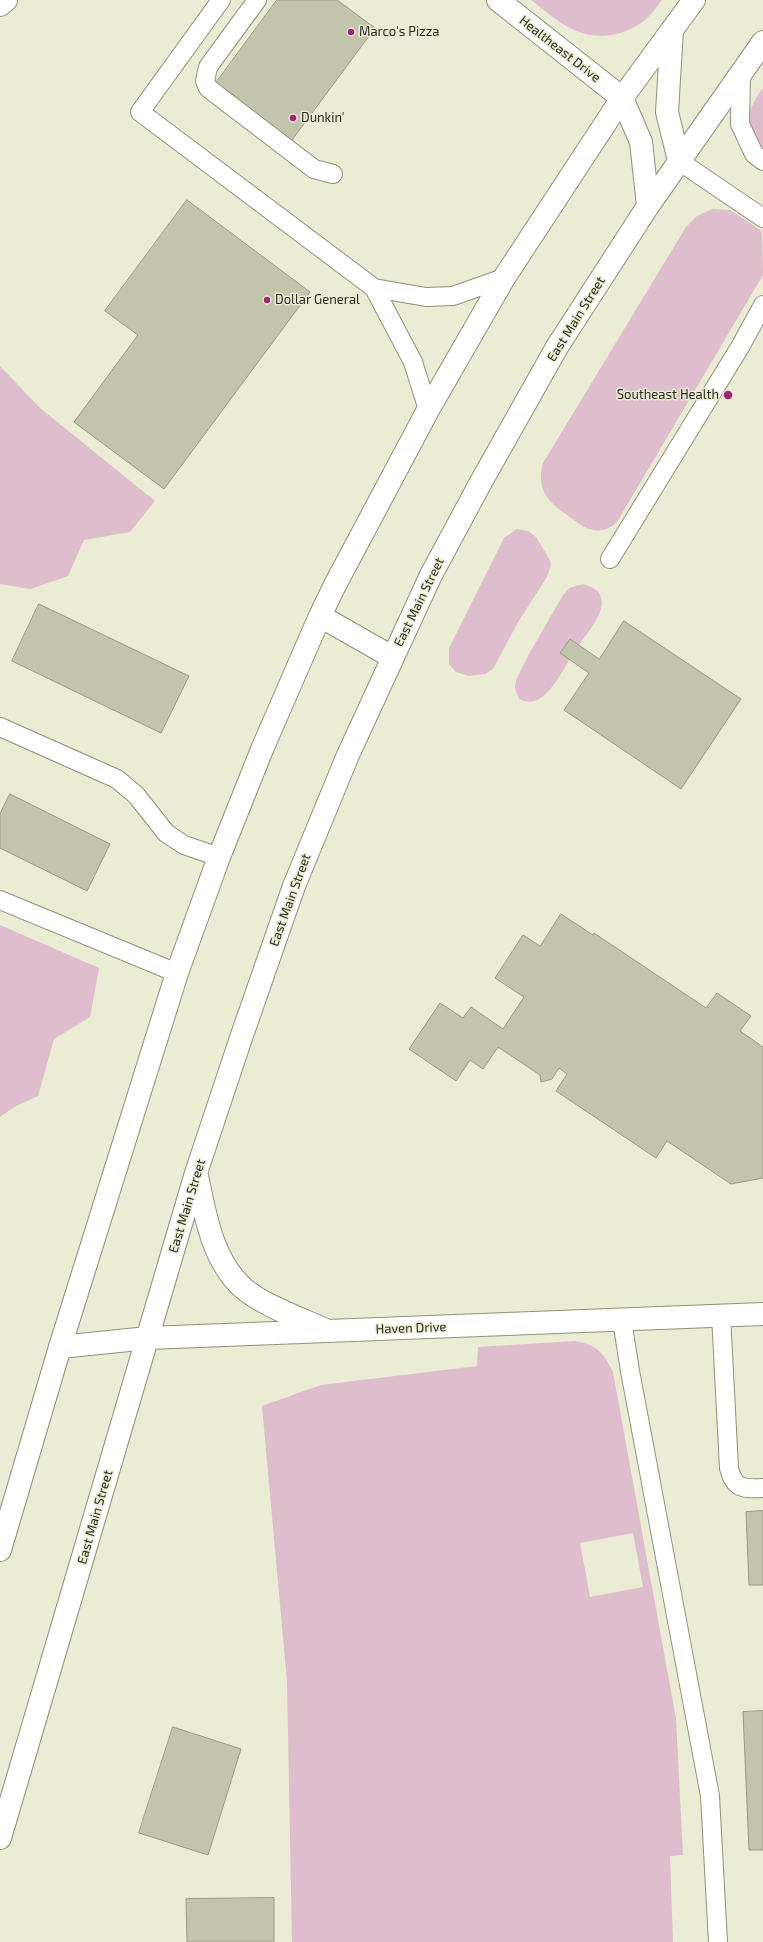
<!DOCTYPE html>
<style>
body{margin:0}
canvas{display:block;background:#eaecd3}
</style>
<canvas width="763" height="1942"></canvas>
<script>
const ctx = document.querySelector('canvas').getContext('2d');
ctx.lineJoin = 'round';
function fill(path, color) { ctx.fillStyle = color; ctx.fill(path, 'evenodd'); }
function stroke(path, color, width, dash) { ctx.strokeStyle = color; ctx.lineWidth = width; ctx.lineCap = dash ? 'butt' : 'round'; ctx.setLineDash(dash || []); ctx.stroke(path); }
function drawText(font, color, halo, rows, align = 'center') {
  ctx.font = font + ' "Exo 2",sans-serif'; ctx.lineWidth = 3; ctx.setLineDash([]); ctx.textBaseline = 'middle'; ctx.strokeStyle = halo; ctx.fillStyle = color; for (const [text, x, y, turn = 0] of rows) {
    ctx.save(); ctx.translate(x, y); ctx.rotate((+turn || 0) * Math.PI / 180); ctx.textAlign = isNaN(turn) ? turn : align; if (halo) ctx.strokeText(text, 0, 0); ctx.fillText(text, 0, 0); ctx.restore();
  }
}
const green = new Path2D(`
 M531,0H662C657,6 652,14 646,19C626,36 598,41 574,30C558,23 544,10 531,0Z
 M763,88V149C757,145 756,140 753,134C745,116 752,102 763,88Z
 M712,209L730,210L762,231L763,275L617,522C607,531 596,533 584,527C560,509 533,498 543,463L686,227L697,216Z
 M0,366L40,408L155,501L130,532L84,540L68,576L30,589L0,584Z
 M517,529L528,531L536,537L550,560L551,565L547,577L518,622L493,669L485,674L468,676L456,672L449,664V648L504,538Z
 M583,584C621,594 592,627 579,645L570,639L561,653L570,659C559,676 543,712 519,699L515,688L516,680L529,654L563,595L569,588Z
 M0,925L99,968L90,1017L54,1039L38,1096L14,1107L0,1117Z
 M575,1341C597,1345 603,1352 613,1372L676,1719L683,1855L670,1856L673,1942H292L287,1681L262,1406L321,1385L477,1366L478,1347ZM633,1533L643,1587L590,1597L580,1543Z`);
const building = new Path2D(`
 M277,0H337L375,28L292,140L216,83Z
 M187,200L310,292L164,489L74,422L138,335L105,311Z
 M39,604L189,676L161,733L12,661Z
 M624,621L741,699L681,789L564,710L589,673L560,653L570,639L599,659Z
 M10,794L110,844L87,891L0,848V814Z
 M561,914L593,935L594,933L706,1008L717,993L751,1016L740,1031L763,1047V1178L731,1184L667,1141L656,1158L556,1091L567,1074L559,1068L552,1079L541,1082L540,1075L498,1047L483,1069L470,1060L456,1081L409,1049L440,1003L463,1018L471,1007L503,1029L524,997L495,978L523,935L540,946Z
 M763,1511V1585H749L746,1512Z
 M763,1711V1850H749L743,1712Z
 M173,1727L241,1749L208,1855L139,1833Z
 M274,1898V1942H187L186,1899Z`);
const lane = new Path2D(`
 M221,0L140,112L374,288L413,362L428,410
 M257,0L208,67L205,81L208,88L314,169L333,174
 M741,72L740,124L754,154L763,161
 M679,161L763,218
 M374,288L426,297L453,296L504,278
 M610,559L740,347L763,305
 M0,727L117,779L136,795L166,833L184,845L219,857
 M0,900L177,973
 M721,1315L729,1468C734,1489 743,1489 763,1488
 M622,1320L630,1371L710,1796L718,1942`);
const street = new Path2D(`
 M498,0L622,98
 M0,5L6,0`);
const secondary = new Path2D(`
 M60,1347L148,1338L763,1314`);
const primary = new Path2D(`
 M672,30L667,112L679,161
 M622,98L641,142L648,206
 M320,616L392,657
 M197,1176C205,1214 212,1260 243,1288C264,1306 302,1319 328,1331
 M0,1550L60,1347L177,973L219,857L263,747L320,616L335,585L428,410L504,278L622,98L694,0
 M0,1838L196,1173L241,1038L294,886L348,755L431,575L481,482L557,347L648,206L763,42`);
const markers = [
 [351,32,4,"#a32475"],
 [293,118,4,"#a32475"],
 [267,300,4,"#a32475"],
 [728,395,5,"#a32475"]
];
const poiNames = [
 ["Marco's Pizza",359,32],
 ["Dunkin'",301,118],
 ["Dollar General",275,300],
 ["Southeast Health",719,395,"right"]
];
const streetNames = [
 ["Healtheast Drive",560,49,38],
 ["East Main Street",576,319,-58],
 ["East Main Street",419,602,-64],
 ["East Main Street",290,900,-70],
 ["East Main Street",187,1206,-73],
 ["Haven Drive",411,1328,-2],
 ["East Main Street",95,1517,-74]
];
fill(green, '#debdcd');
fill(building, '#c2c4ac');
stroke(building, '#989a82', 1);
stroke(lane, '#8f917a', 20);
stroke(street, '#8f917a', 24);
stroke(secondary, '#8f917a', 24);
stroke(primary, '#8f917a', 24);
stroke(lane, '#fff', 18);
stroke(street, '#fff', 22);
stroke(secondary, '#fff', 22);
stroke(primary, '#fff', 22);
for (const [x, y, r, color] of markers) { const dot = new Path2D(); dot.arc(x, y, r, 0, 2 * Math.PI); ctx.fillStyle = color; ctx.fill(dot); stroke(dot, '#eaecd3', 1.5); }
drawText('13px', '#292a20', '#eaecd3', poiNames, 'left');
drawText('13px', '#292a20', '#eaecd3', streetNames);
</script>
